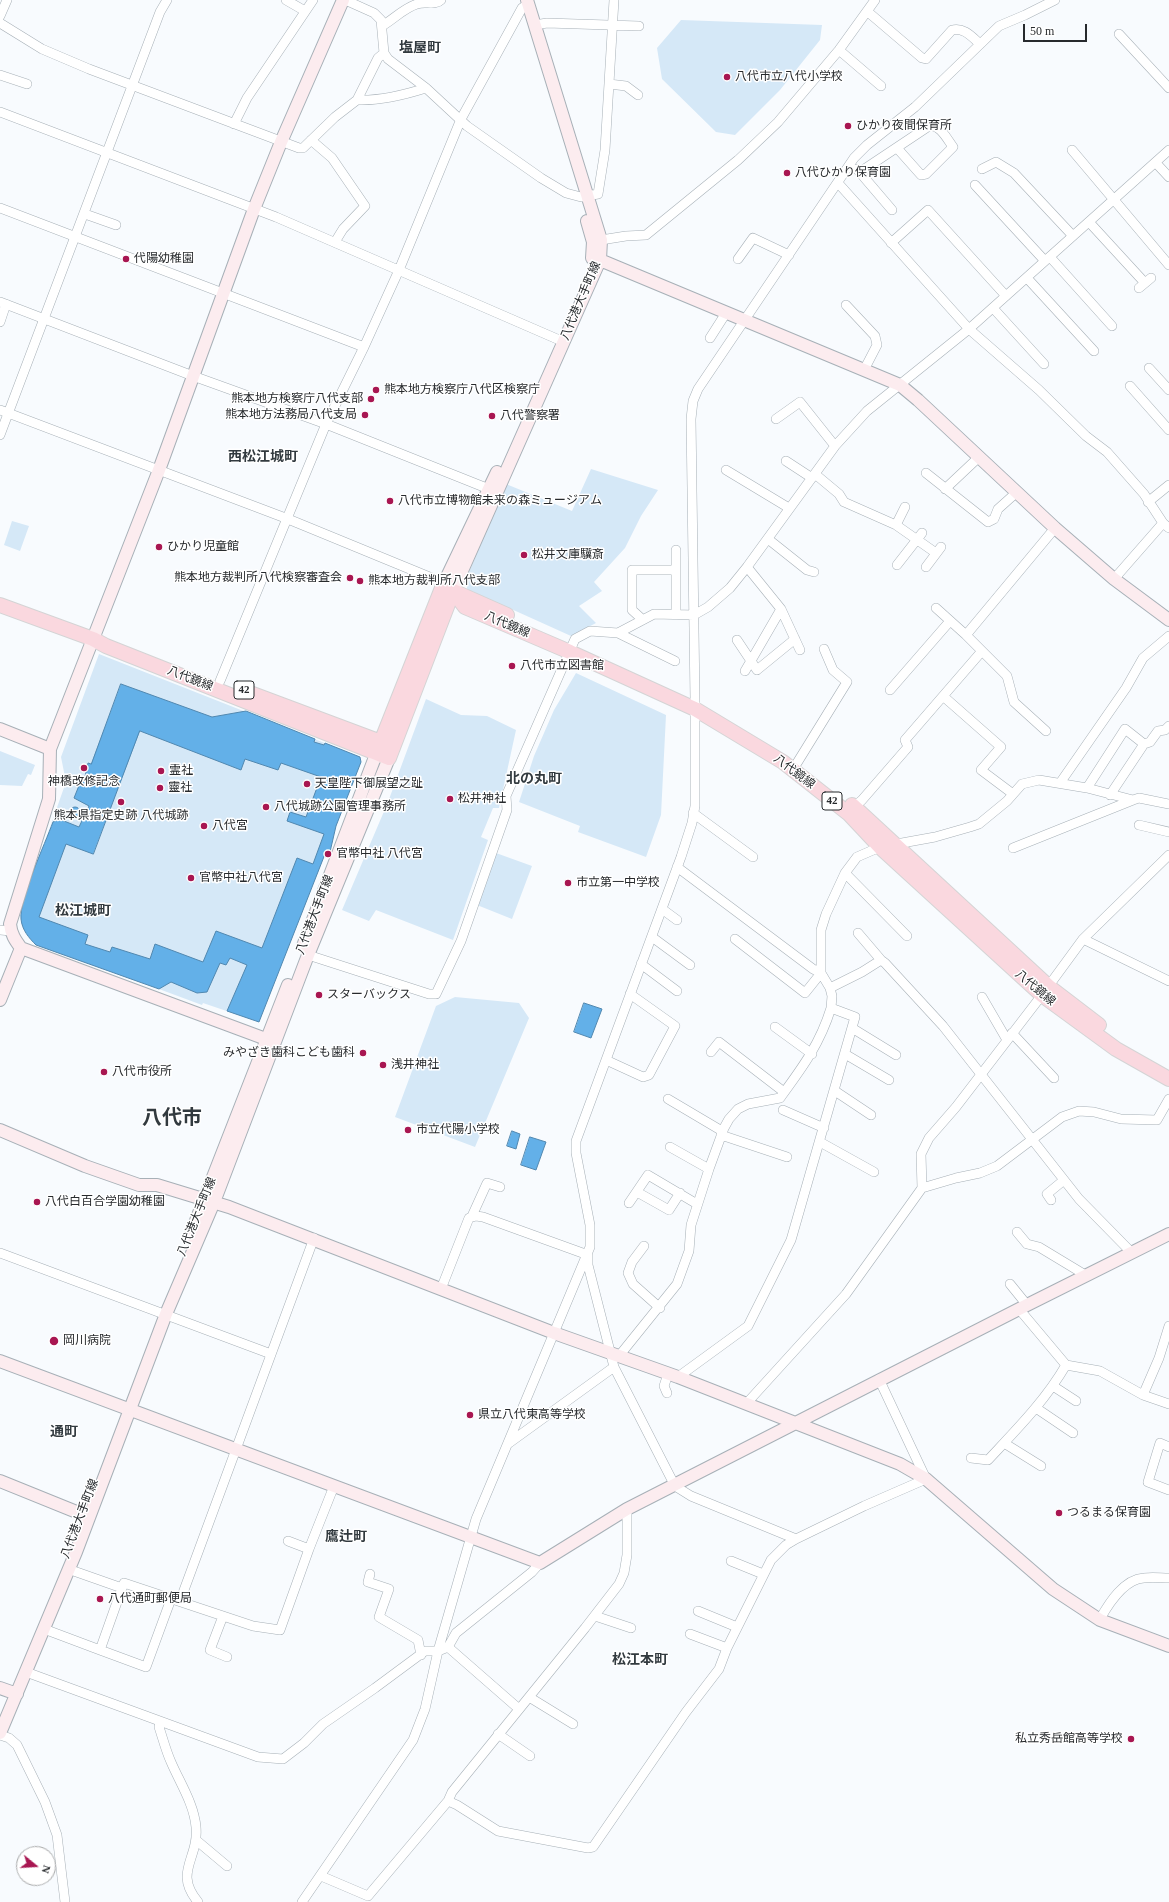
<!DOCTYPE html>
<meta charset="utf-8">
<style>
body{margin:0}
#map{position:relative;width:1169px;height:1902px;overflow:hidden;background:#f8fbfe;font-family:"Times New Roman",serif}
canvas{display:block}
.north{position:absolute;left:16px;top:1846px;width:40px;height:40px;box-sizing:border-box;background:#fff;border:1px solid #a9aaab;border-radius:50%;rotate:108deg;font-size:11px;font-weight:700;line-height:16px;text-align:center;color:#272a2d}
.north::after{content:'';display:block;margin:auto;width:14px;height:18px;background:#a81651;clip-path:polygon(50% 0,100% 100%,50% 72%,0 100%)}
.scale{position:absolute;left:1023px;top:24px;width:64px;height:18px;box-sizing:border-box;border:2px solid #272a2d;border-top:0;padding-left:5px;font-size:12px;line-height:14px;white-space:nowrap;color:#272a2d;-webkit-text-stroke:3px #fff;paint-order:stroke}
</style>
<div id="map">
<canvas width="1169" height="1902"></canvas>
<div class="north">N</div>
<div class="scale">50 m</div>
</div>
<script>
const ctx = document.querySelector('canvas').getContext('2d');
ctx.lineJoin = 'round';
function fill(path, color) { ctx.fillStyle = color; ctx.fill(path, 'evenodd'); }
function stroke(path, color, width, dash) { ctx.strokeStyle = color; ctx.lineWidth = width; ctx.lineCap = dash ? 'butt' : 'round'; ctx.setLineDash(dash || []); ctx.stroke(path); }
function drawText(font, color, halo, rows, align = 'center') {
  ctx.font = font + ' "Times New Roman","Noto Sans JP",serif'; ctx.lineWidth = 3; ctx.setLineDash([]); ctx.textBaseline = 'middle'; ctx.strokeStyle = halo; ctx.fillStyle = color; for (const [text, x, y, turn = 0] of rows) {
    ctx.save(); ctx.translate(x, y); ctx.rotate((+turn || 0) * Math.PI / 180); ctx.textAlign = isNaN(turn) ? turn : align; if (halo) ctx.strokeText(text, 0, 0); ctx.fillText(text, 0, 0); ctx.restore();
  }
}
const green = new Path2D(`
 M681,20L822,25L820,40L780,90L735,135L716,132L662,79L657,48Z
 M591,469L658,490L641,516L625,548L594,582L602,591L579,606L596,623L571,636L467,589V577L506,484L572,511Z
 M12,521L29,526L20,551L4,545Z
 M99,654L360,757L361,762L259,1022L203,1003L202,1005L159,989L160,988L36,945C25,933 19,923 22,906L66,782L61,757Z
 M576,673L666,715L661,815L646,857L578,832L580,826L519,802L534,756L554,710Z
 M426,699L461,715L487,716L516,730L499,808H493L481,837L488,840L453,940L376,910L369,921L342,910L388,802Z
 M0,751L35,765L31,775L28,774L22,786L0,785Z
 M496,853L532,866L512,919L477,905Z
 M455,997L519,1003L529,1018L475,1147L395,1117L436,1006Z`);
const water = new Path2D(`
 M121,684L212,717L246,711L315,739L314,742L324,745L325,743L360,757L361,762L336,826L330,852L325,854L259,1022L227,1011L247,965L230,958L226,965L220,963L207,992L197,993L171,982L159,989L36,945C29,938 22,930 21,919C19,899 45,844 53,822L59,819L79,827L89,806L74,798L80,783L84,781L88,763L91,764ZM140,731L241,770L245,759L278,770L281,763L321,777L306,817L290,812L287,821L324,834L313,864L297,858L262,948L216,931L203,962L155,944L150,959L112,947L110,952L85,944L88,935L39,917L66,844L93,854Z
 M70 812a5 5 0 1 1 10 0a5 5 0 1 1-10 0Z
 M584,1003L602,1009L591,1038L574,1032Z
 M512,1131L520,1134L516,1149L507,1146Z
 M530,1137L546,1142L536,1170L521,1165Z`);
const street = new Path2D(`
 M286,0L305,11
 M345,0L374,13L381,20L384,53L388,59L426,88L467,126L541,178L566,193L581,197L598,194L605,150L614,0
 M868,12L922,58L926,59L952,30C964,27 972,37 980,44
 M0,16L7,0
 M0,23L42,49L89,69L299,148H303L335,117L357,100L378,58L384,53
 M535,25L547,23L639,26
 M382,26C394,19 404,8 417,4C425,1 435,6 441,0
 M1119,34L1169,88
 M839,50L881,86
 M0,75L27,84
 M609,84L626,86L638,95
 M357,100C381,101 404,95 426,88
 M0,112L276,217L564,342
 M234,124L247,98L313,0
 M311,140L332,158L365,206L343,229L335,242
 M1072,150L1169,265
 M1156,163L1169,177
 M857,169L892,210
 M982,169L996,162L1014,173L1073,236
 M860,172L929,126C940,124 947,139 953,147L926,174L921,175L897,148
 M838,183L969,329L1039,390L1086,436L1107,452L1144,494L1163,523L1169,528
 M975,185L1045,261
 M0,208L364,347
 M85,214L116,225
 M1089,222L1145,283
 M601,240L626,236L646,235L738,160L778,122L839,50L875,0
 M891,243L928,210L1006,296
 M1050,257L1112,326
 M738,259L753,238L789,255
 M1027,278L1094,351
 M1139,288L1151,278
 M0,302L193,376L326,424L494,491
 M846,305L875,336L877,345L864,370
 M993,308L1044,364
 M0,322L6,304
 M710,338L726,313
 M1149,368L1169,390
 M1130,386L1169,430
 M0,410L288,519L444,583
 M776,419L800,402L835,446
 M0,435L160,12L167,0
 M786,461L812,478
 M726,470L789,508
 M926,473L988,522L994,519L998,509L1017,492
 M815,474L839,494L844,502L896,525L936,553
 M945,489L979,457
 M1148,502L1169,485
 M896,525L905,507
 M768,539L807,570L814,572
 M676,550V615
 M897,565L922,533
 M747,567L781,609L800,650
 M926,567L941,547
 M1114,579L1163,523
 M936,608L966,635L1007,676L1014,702L1046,731
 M643,620L632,610V570H676
 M618,633L675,661
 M966,635L1055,528
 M737,640L757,670L795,639
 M745,671L781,609
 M220,681L326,424L364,347L399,270L461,119L522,8L528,4
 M890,690L950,621
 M943,696L1001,747L981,770L1013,794
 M797,763L847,682L833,670L824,649
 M1060,783L1126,688L1143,658L1169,636
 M1087,788L1125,729L1144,744
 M1110,795L1144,744L1150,742L1158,731L1165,730L1169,726
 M854,807L862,800L908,747L905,740L982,651
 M693,813L753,857
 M1139,825L1169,832
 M1013,848L1133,800
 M677,867L813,969L821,973
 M845,873L907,936
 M662,909L677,920
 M0,930L11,931
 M858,933L881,960
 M652,937L690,965
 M735,939L805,993L821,973
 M1083,939L1169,981
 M308,955L429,994H436L461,941L507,810L506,796L575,639L590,631L618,633L654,614L694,615L708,607L730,588L747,567L835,446L867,411L969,329L1169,150
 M641,964L677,991
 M830,988L862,972L881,960L885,963L943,1026L1079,1199L1132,1253
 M982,997L1007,1040
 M775,1027L812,1054
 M852,1028L896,1055
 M1012,1033L1054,1078
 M711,1052L719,1042L784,1092
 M845,1054L889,1080
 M606,1060L643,1077L649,1075L675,1026L630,994
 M835,1091L871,1115
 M668,1099L722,1131
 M783,1110L824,1128
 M721,1135L787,1157
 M820,1142L874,1172
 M670,1147L709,1169
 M922,1188L956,1178L980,1173L997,1166L1062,1117L1079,1111L1094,1112L1121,1119L1157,1120L1169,1099
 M637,1192L669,1210L680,1193
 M1051,1200L1047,1194L1064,1180
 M629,1203L648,1175L697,1204
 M472,1216L487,1183L500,1187
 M1017,1232L1027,1244L1039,1247L1087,1276
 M644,1246L632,1262L628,1273L633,1284L660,1308
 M0,1253L271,1354
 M1010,1284L1027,1305
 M441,1289L469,1218L476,1216L483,1217L588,1255V1265L614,1367L675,1486L691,1496L796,1539
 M619,1356L677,1284L689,1251L691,1225L709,1169L724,1128L729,1119L738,1109L748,1104L780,1098C802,1068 820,1044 831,1008
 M1066,1365L1100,1371L1143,1395L1169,1404
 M678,1377L748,1326L791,1240L855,1017L831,1008L832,996L830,988L821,973V930L826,914L845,873L857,857L880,847L935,837L970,827L979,824L1007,801L1022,784L1039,780L1087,788L1133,800L1139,798L1169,804
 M1053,1386L1076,1401
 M667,1393L664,1386L668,1374
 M1143,1395L1159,1358L1169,1326
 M746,1404L846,1294L922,1188L921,1154L929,1138L956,1107L1042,995L1083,939L1169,855
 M1036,1408L1073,1433
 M509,1443L614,1367
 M1004,1443L1041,1466
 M1169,1447L1160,1443L1148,1482L1169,1490
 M971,1458L988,1460C1016,1430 1045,1401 1066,1365L1019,1309
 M288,1541L309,1549
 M731,1561L763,1574
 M68,1569L122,1588L124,1583L253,1626L280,1630L309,1549L334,1486
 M370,1574L368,1582L389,1589L379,1617L418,1640L421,1655
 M180,1601L314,1238
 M698,1611L737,1627
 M223,1616L210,1650L227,1657
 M595,1616L631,1628
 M1100,1619C1109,1603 1124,1579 1144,1578C1152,1577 1161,1578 1169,1578
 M44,1629L100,1650L122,1588
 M690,1634L727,1648
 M448,1647L519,1709
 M100,1650L146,1667L171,1599
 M26,1672L258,1757L283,1759L304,1743L323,1724L375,1688L425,1651H438L448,1647L456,1633L532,1572L540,1563
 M529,1697L573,1724
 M160,1722L159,1727C163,1739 166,1751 171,1762C180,1783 194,1804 196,1827C199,1859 173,1872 198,1902
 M498,1734L530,1756
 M0,1735L9,1738L17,1745L45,1802L57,1835L65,1902
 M448,1801L457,1805L498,1831L588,1848L593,1847L686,1712L719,1669L727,1648L771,1560L786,1545L796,1539L864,1506L926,1479L879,1379
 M196,1840L227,1866
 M321,1876L368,1896L448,1801L452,1792L585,1628L619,1584L624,1573L627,1555V1509
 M302,1902L413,1740L425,1709L438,1651L476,1519L590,1247V1225L576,1153V1141L681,857L692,823L695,806V700L691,419L693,401L698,389L854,158L867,145L915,107L999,26L1025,15L1055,0`);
const secondary = new Path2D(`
 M587,221L593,242L592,258
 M600,260L900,385L918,400L1055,528L1114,579L1169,620
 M444,583L497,472
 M453,591L600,260L601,240L527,0
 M0,729L50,749
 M303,946L380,744
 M0,1000L21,948
 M274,1042L21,948C15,940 11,934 10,924L49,799L50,749L159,470L254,209L281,142L343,0
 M0,1130L85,1166L139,1185H157L229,1207L554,1333L678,1377L900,1464L926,1479L1053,1589L1100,1620L1169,1646
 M190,1236L288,985
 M0,1361L540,1563L627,1509L1027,1305L1169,1234
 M0,1481L89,1517
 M0,1688L17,1694
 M0,1733L76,1552L166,1314L214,1202L308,955L389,758`);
const primary = new Path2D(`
 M453,591L507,615
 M0,605L93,639L106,646L389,758L453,591
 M242,690L389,745
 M381,742L444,583L453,591L465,607L570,652L695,709L783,762L849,814L880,847L1042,995L1116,1049L1169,1079
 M852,805L1048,986L1099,1025`);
const markers = [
 [727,77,4,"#a81651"],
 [848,126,4,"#a81651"],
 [787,173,4,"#a81651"],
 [126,259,4,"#a81651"],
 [376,390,4,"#a81651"],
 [371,399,4,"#a81651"],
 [365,415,4,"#a81651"],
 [492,416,4,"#a81651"],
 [390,501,4,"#a81651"],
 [159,547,4,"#a81651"],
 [524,555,4,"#a81651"],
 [350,578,4,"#a81651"],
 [360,581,4,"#a81651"],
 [512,666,4,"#a81651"],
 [84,768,4,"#a81651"],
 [161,771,4,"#a81651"],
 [307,784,4,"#a81651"],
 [160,788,4,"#a81651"],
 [450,799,4,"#a81651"],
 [121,802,4,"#a81651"],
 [266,807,4,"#a81651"],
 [204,826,4,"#a81651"],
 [328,854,4,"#a81651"],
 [191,878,4,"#a81651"],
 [568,883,4,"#a81651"],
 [319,995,4,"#a81651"],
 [363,1053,4,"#a81651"],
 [383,1065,4,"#a81651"],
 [104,1072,4,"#a81651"],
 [408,1130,4,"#a81651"],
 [37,1202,4,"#a81651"],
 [54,1341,5,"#a81651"],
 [470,1415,4,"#a81651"],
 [1059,1513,4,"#a81651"],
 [100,1599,4,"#a81651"],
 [1131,1739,4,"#a81651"]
];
const shields = [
 [244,690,20],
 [832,801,20]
];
const shieldNames = [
 ["42",244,690],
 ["42",832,801]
];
const poiNames = [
 ["八代市立八代小学校",735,77],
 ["ひかり夜間保育所",856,126],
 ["八代ひかり保育園",795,173],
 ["代陽幼稚園",134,259],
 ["熊本地方検察庁八代区検察庁",384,390],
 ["熊本地方検察庁八代支部",363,399,"right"],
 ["熊本地方法務局八代支局",357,415,"right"],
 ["八代警察署",500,416],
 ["八代市立博物館未来の森ミュージアム",398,501],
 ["ひかり児童館",167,547],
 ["松井文庫驥斎",532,555],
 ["熊本地方裁判所八代検察審査会",342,578,"right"],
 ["熊本地方裁判所八代支部",368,581],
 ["八代市立図書館",520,666],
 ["霊社",169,771],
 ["神橋改修記念",84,782,"center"],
 ["天皇陛下御展望之趾",315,784],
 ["靈社",168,788],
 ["松井神社",458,799],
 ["八代城跡公園管理事務所",274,807],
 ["熊本県指定史跡 八代城跡",121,816,"center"],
 ["八代宮",212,826],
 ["官幣中社 八代宮",336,854],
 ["官幣中社八代宮",199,878],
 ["市立第一中学校",576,883],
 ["スターバックス",327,995],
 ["みやざき歯科こども歯科",355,1053,"right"],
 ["浅井神社",391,1065],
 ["八代市役所",112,1072],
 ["市立代陽小学校",416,1130],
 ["八代白百合学園幼稚園",45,1202],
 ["岡川病院",63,1341],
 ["県立八代東高等学校",478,1415],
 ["つるまる保育園",1067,1513],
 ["八代通町郵便局",108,1599],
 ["私立秀岳館高等学校",1123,1739,"right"]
];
const streetNames = [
 ["八代港大手町線",581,301,-67],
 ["八代鏡線",507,625,23],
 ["八代鏡線",190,679,21],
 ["八代鏡線",794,772,37],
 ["八代港大手町線",315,915,-69],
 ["八代鏡線",1035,988,40],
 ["八代港大手町線",197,1217,-68],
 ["八代港大手町線",80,1519,-69]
];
const quarterNames = [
 ["塩屋町",420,48],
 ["西松江城町",263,457],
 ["北の丸町",534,779],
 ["松江城町",83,911],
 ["通町",64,1432],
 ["鷹辻町",346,1537],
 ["松江本町",640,1660]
];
const townNames = [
 ["八代市",172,1119]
];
fill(green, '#d5e8f7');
fill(water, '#63b0e8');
stroke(water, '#5188b0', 1);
stroke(street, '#a7b0b7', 10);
stroke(secondary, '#a7b0b7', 14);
stroke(primary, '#d4d4d5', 16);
stroke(street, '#fff', 9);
stroke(secondary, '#fcecef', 12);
stroke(primary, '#fad8df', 14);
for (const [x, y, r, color] of markers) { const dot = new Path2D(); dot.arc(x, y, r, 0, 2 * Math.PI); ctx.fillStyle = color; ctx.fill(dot); stroke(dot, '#fff', 1.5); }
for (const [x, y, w] of shields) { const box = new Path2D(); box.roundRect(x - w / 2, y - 9, w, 18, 3); ctx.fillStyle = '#fff'; ctx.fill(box); stroke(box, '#272a2d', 1); }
drawText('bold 11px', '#272a2d', null, shieldNames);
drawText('12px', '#272a2d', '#fff', poiNames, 'left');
drawText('12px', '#272a2d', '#fff', streetNames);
drawText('bold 14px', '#323a3f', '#fff', quarterNames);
drawText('bold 20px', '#323a3f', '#fff', townNames);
</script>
